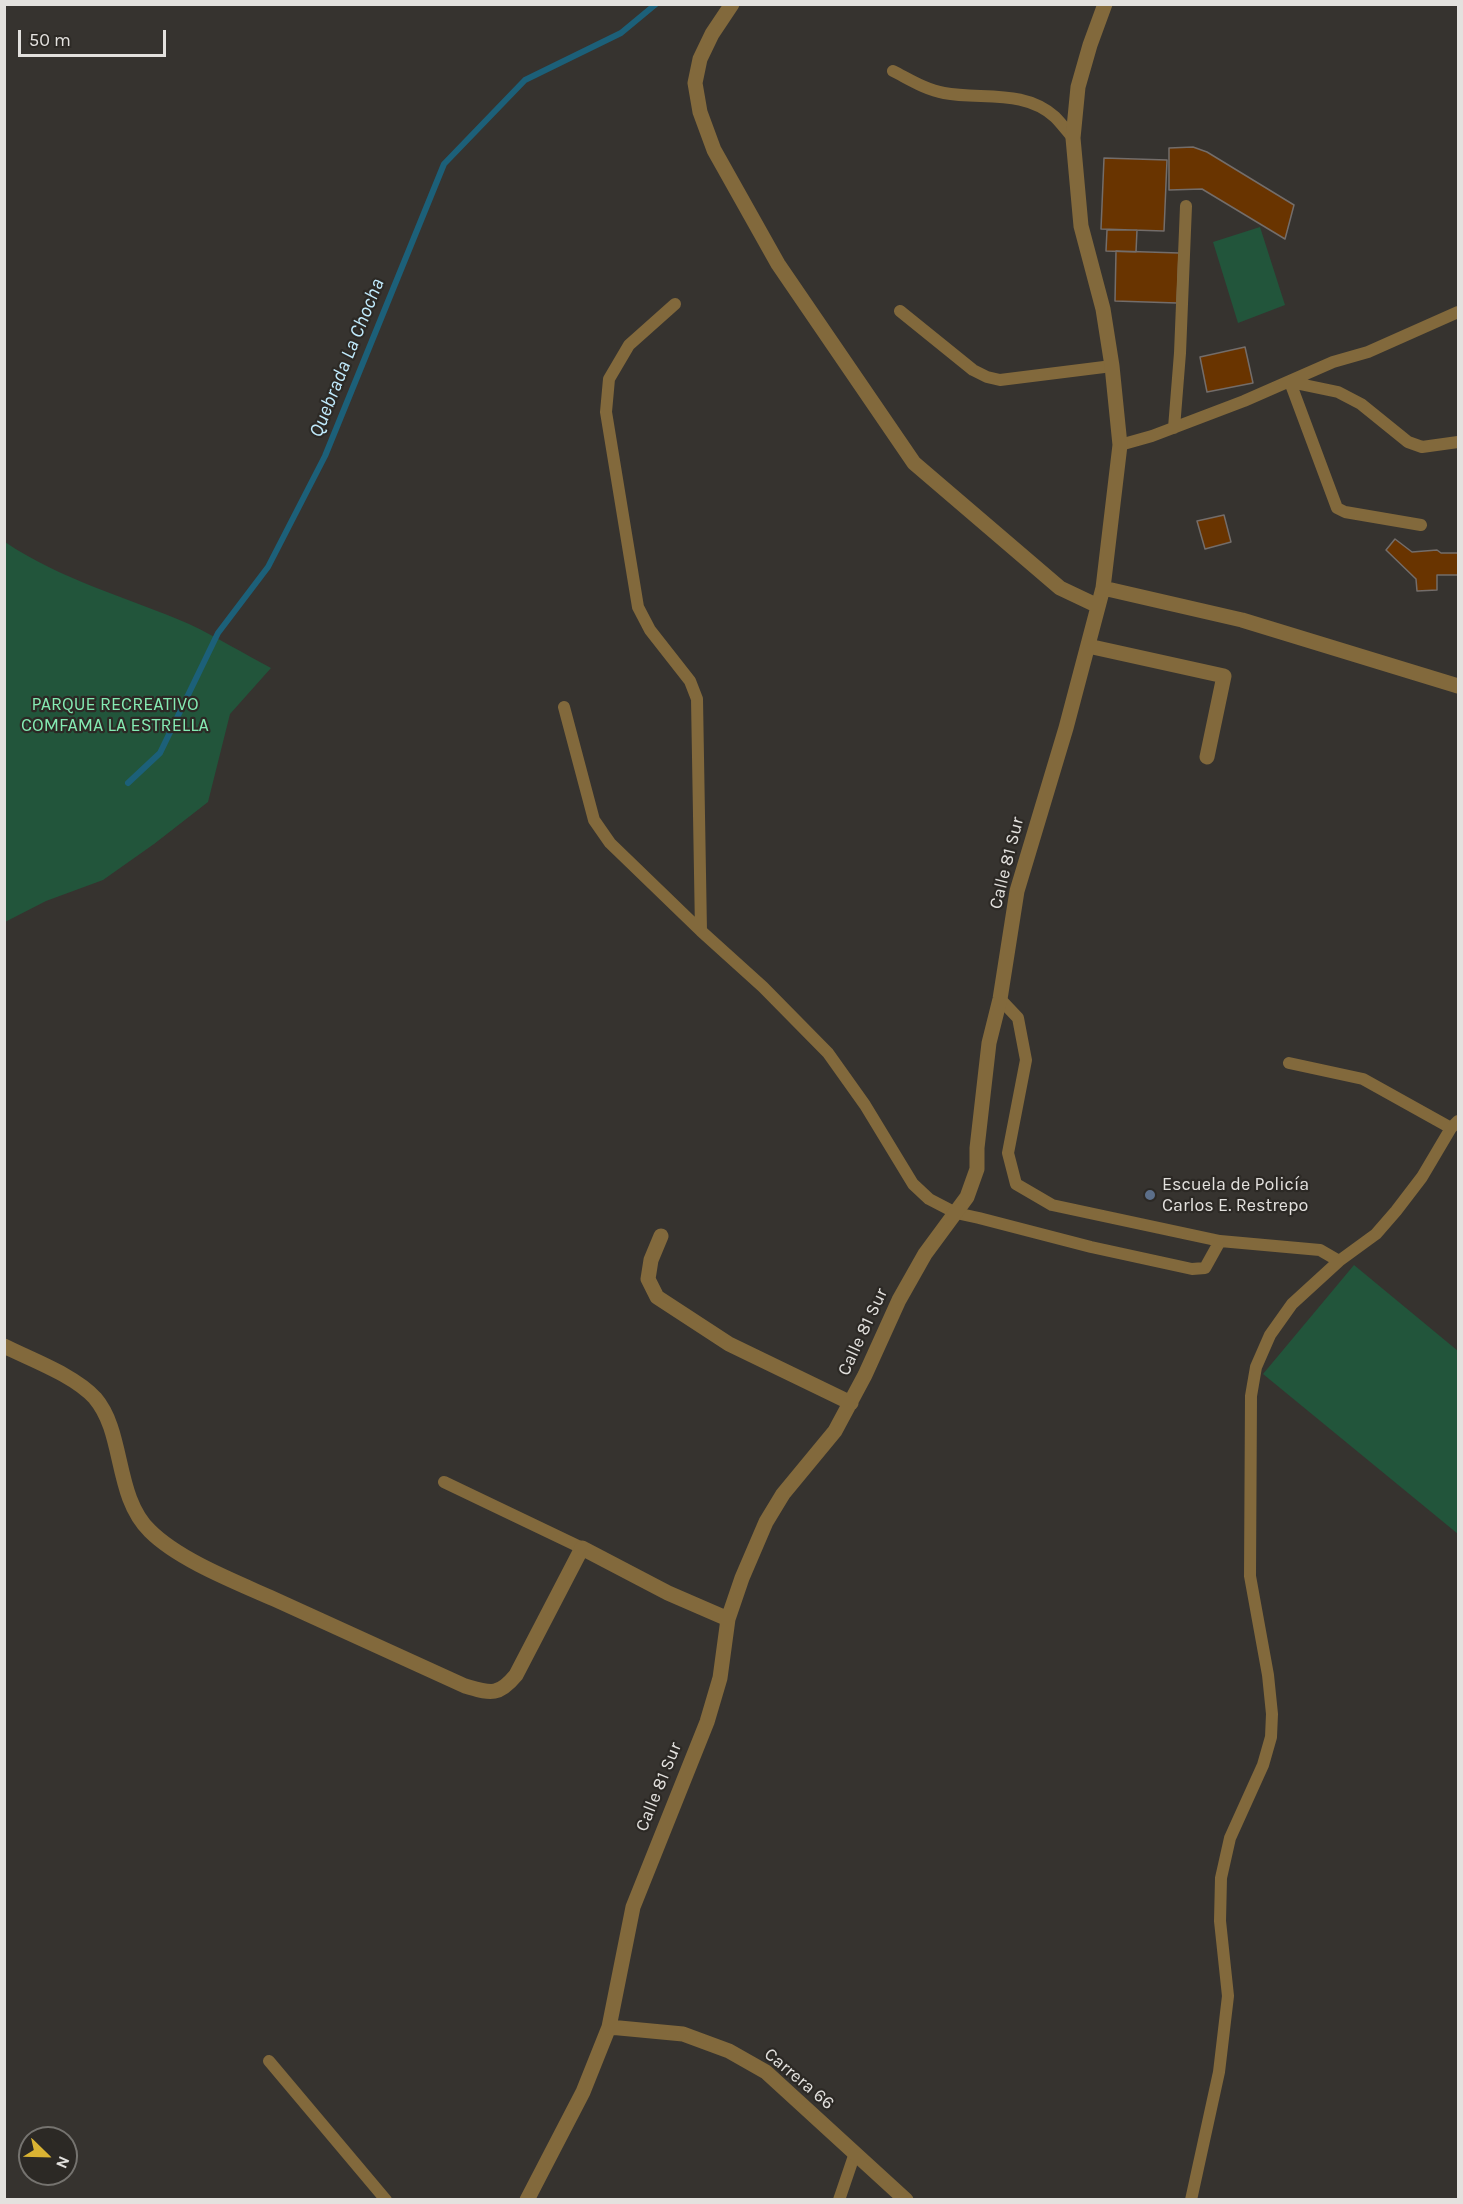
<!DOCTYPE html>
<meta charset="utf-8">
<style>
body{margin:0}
#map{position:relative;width:1463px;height:2204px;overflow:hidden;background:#36332f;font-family:Karla,sans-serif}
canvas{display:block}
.frame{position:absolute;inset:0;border:6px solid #e3e1de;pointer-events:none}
.north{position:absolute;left:18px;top:2126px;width:60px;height:60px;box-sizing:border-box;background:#2c2925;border:2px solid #75736f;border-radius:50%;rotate:113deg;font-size:16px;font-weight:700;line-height:24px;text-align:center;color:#e3e1de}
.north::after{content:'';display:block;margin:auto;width:21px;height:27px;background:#dab333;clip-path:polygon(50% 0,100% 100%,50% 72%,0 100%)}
.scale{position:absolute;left:18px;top:30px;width:148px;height:27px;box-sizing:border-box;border:3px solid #e3e1de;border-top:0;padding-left:8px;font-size:18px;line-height:21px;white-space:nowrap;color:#e3e1de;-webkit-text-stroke:4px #2c2925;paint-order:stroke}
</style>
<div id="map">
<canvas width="1463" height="2204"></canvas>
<div class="frame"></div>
<div class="north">N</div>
<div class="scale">50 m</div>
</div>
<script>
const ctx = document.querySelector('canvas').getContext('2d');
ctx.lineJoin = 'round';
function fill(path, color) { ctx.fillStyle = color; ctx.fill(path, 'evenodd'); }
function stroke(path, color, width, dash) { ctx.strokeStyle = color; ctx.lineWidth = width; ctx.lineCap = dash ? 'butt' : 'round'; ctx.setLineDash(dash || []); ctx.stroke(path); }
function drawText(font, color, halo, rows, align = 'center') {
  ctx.font = font + ' Karla,sans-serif'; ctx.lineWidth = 4.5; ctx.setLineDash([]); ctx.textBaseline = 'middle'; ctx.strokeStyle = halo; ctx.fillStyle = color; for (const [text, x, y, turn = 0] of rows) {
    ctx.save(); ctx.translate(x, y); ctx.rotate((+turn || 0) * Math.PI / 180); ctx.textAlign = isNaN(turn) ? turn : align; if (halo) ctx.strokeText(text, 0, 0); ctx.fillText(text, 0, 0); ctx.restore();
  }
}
const green = new Path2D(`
 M1260,227L1285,305L1238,323L1213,242Z
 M5,542C61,580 127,597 189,624C217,637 244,654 271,668L230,714L208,802L154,844L103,880L46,901L5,922Z
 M1354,1265L1458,1351V1534L1263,1374Z`);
const stream = new Path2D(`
 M128,783L160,753L218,633L268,567L325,456L444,164L525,80L621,33L656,4`);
const building = new Path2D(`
 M1193,147L1207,152L1294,205L1285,239L1202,189L1169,190V148Z
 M1104,158L1167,160L1164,231L1101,229Z
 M1107,230H1137L1136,252L1106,251Z
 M1116,251L1179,253L1177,303L1115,301Z
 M1245,347L1253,383L1207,392L1200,357Z
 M1224,515L1231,542L1205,549L1197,521Z
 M1395,539L1412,552L1437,550L1441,553H1458V575H1437V590L1417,591L1416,579L1386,550Z`);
const lane = new Path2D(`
 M893,71C909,79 926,90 944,93C982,100 1024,89 1055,117C1061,123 1067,131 1073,138
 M675,304L629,345L609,379L606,412L638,607L650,630L690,681L697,699L701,931
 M900,311L973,370L987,377L1000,380L1112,366
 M1290,382L1337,508L1345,512L1421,525
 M1290,382L1338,392L1361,404L1408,442L1422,447L1458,442
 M1174,428L1180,353L1186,206
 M1120,445L1152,436L1244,401L1333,362L1368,352L1458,312
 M564,707L594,820L610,843L701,931L763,987L828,1053L865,1105L913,1184L929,1199L956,1213L979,1218L1091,1247L1192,1269L1205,1268L1220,1241
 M1000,999L1018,1018L1026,1060L1008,1153L1016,1184L1052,1205L1220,1241L1320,1250L1339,1261
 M1289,1063L1363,1079L1451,1128
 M444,1482L582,1548
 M269,2061L386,2200
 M839,2200L855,2153
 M1191,2200L1219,2072L1228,1996L1220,1921L1221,1878L1230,1838L1263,1765L1271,1737L1272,1714L1268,1675L1250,1576L1251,1396L1256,1367L1270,1335L1292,1304L1339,1261L1376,1234L1396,1211L1422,1177L1451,1128L1458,1121`);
const street = new Path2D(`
 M732,4L712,34L700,59L695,83L700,112L714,150L778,264L914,463L1060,588L1098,606
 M1103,588L1242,620L1458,686
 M1088,646L1224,676L1207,757
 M661,1236L651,1260L648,1279L657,1297L729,1344L851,1403
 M4,1346C32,1360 74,1375 95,1398C125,1433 114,1496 150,1531C179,1560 236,1582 274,1599C337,1628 401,1657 465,1686C490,1693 498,1697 516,1675L582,1548L668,1593L728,1619
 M609,2027L683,2034L729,2051L766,2072L906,2200
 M527,2200L583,2092L609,2027L633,1907L707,1722L720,1678L728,1619L742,1578L766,1522L783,1494L835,1431L865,1375L899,1300L925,1254L967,1197L977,1169V1148L989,1043L1000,999L1017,891L1066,728L1103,588L1120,445L1112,366L1103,309L1081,226L1073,138L1078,87L1090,45L1105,4`);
const markers = [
 [1150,1195,6,"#5c6f8a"]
];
const parkNames = [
 ["PARQUE RECREATIVO",115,705],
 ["COMFAMA LA ESTRELLA",115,726]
];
const streetNames = [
 ["Calle 81 Sur",1007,863,-76],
 ["Calle 81 Sur",863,1332,-65],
 ["Calle 81 Sur",659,1787,-68],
 ["Carrera 66",799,2079,40]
];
const poiNames = [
 ["Escuela de Policía",1162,1185],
 ["Carlos E. Restrepo",1162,1206]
];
const waterNames = [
 ["Quebrada La Chocha",347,358,-68]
];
fill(green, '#22553b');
stroke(stream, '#1c6079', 6);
fill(building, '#693400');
stroke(building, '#736d6a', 1.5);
stroke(lane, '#82693c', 12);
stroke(street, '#82693c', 15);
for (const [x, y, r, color] of markers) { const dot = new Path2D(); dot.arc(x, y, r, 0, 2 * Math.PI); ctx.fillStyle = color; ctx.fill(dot); stroke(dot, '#2c2925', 2); }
drawText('18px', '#85ebb3', '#2c2925', parkNames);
drawText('18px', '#e3e1de', '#2c2925', streetNames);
drawText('18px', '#e3e1de', '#2c2925', poiNames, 'left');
drawText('italic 20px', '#c0eafc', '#2c2925', waterNames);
</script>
